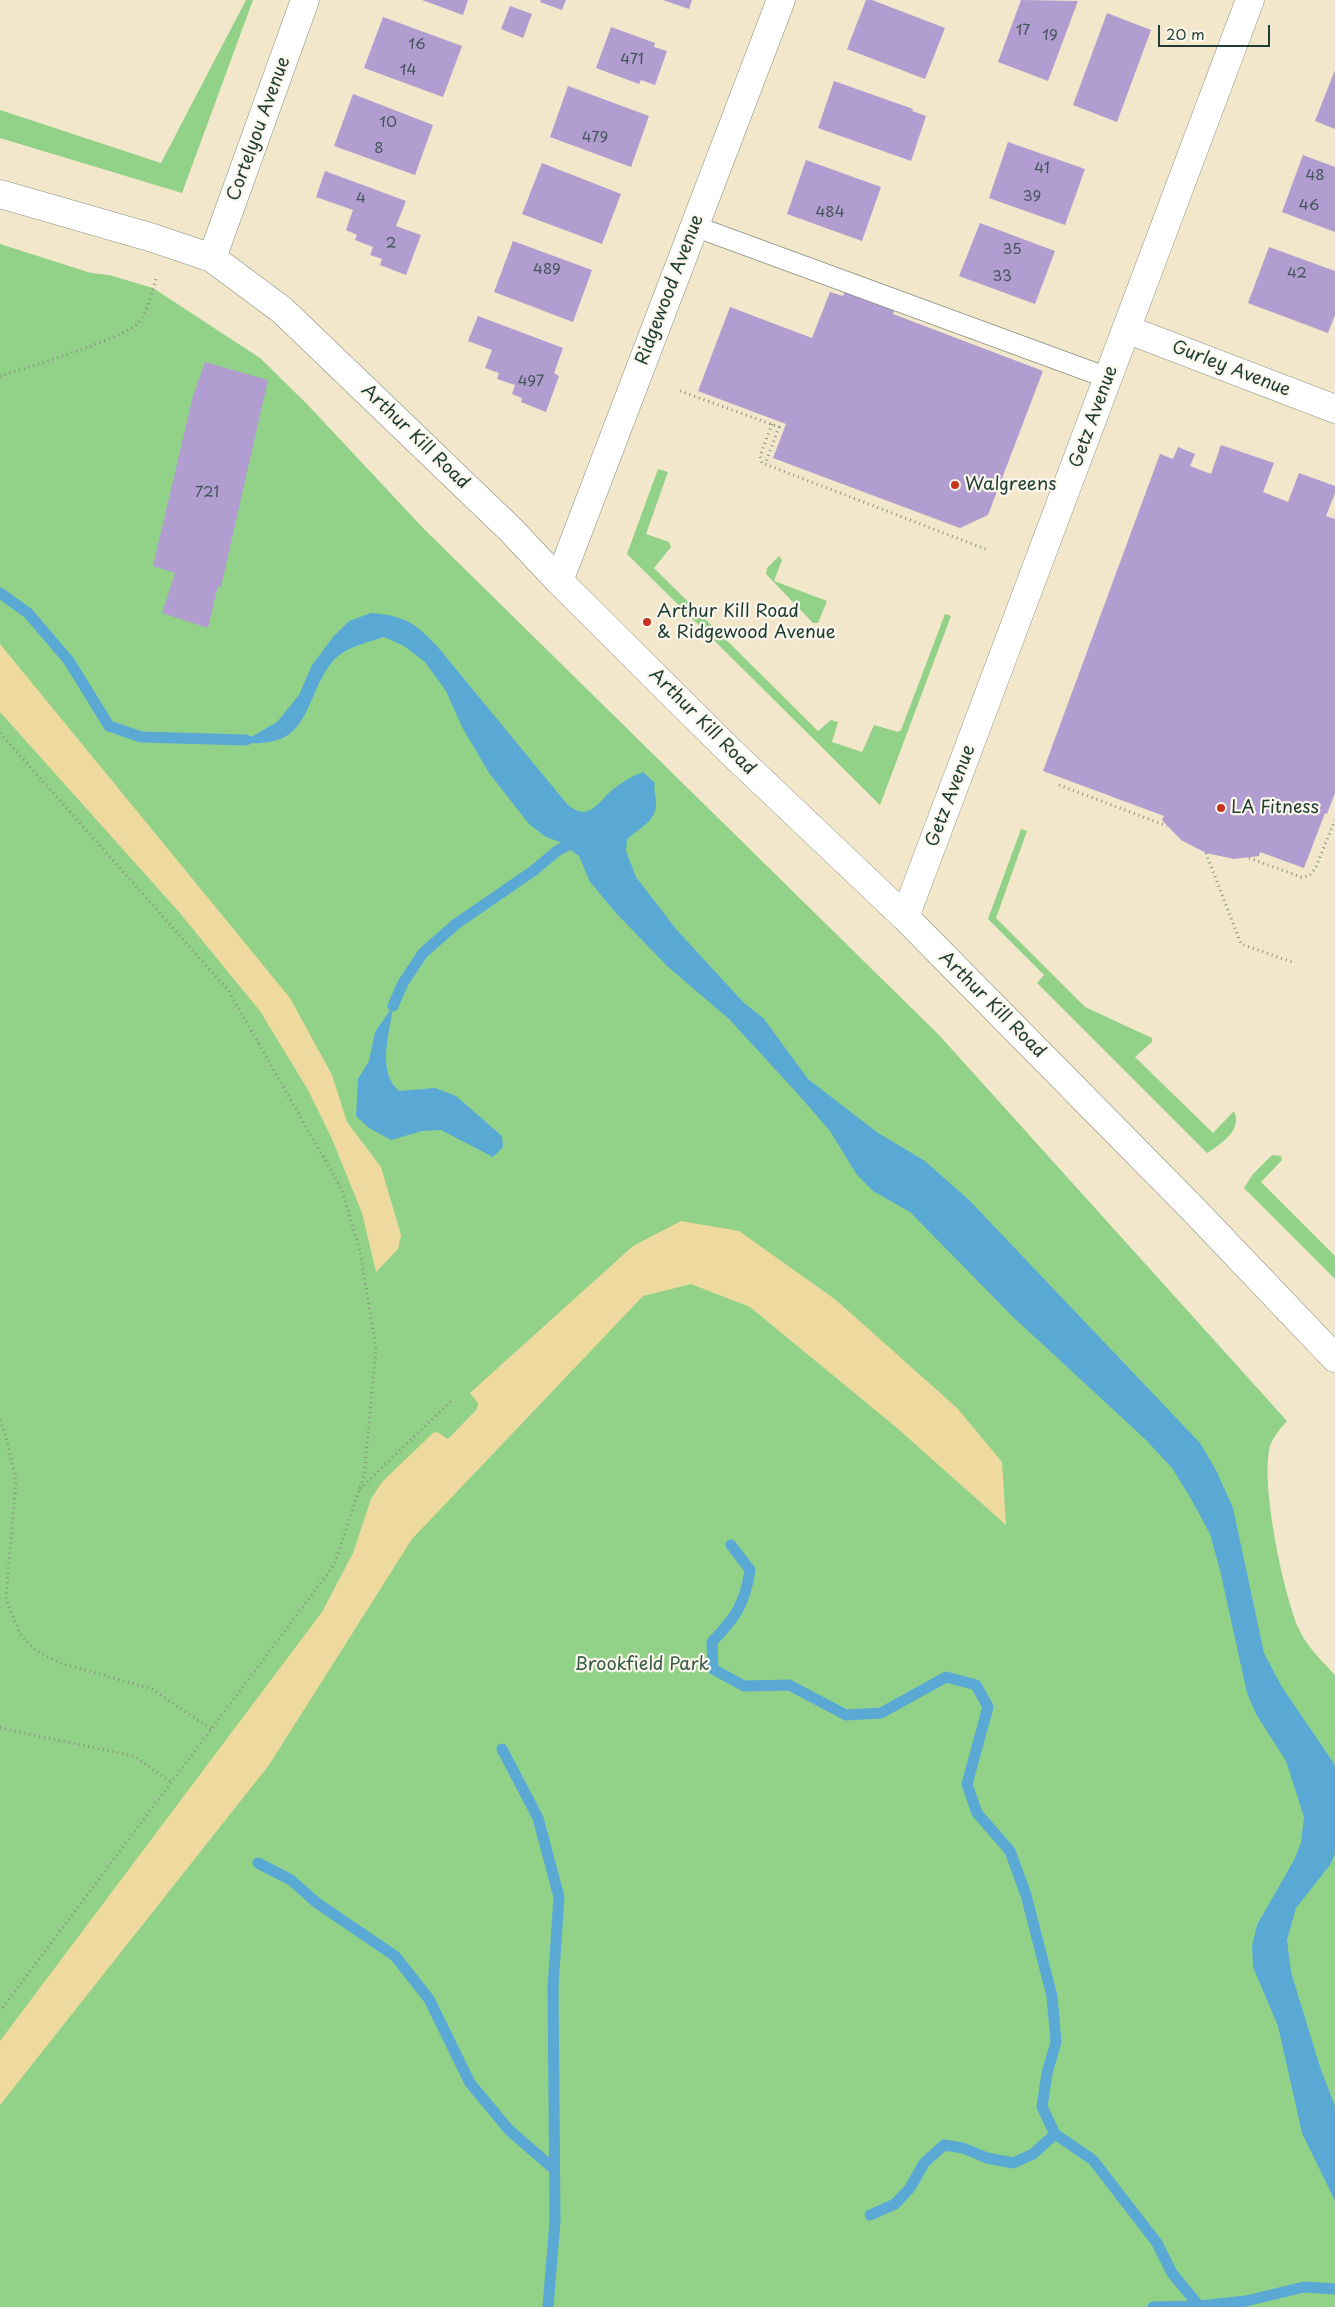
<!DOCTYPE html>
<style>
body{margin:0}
#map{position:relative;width:1335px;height:2307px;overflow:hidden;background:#f2e6cb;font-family:"Playpen Sans",sans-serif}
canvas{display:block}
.scale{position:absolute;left:1158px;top:25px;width:112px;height:22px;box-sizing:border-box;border:2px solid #1f3d34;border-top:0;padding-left:6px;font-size:15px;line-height:18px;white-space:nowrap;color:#1f3d34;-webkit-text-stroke:4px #fbf7ec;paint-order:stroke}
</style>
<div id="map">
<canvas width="1335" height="2307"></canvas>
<div class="scale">20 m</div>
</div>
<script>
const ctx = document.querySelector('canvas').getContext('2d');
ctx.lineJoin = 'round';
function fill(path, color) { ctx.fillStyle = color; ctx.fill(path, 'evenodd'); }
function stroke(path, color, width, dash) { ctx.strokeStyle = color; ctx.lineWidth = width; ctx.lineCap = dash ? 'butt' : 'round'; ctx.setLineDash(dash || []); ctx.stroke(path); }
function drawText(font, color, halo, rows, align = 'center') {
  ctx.font = font + ' "Playpen Sans",sans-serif'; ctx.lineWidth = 4.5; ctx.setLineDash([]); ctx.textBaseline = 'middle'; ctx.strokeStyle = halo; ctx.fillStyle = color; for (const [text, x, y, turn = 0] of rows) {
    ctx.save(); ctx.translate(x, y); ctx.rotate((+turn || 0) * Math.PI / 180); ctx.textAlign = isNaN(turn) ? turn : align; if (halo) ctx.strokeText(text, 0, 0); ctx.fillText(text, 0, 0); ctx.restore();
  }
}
const green = new Path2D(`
 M246,0H253L182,193L0,138V110L161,163Z
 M0,244L91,273L109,275L153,288L260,358L307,404L424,529L939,1035L1287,1421C1281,1428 1273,1437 1270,1446C1260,1483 1283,1591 1298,1627C1306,1646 1321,1660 1335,1675V2307H0Z
 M658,469L668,472L646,534L669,542L671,547L654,568L818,731L831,720L838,722L832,742L862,752L874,725L898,732L901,730L945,614L951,616L880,805L627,554Z
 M779,556L782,560L774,581L827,601L818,623H813L766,574L767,568Z
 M1021,829L1027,831L996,918L1085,1007L1152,1038V1042L1135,1057L1213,1133L1234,1111C1243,1130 1221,1144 1207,1153L1037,983L1044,975L988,919Z
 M1272,1155L1281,1156L1282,1160L1261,1182L1335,1256V1279L1244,1188L1253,1174Z`);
const sand = new Path2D(`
 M0,644L290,998L332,1075L347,1122L381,1167L401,1235L398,1249L376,1272L362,1213L332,1139L308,1090L260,1011L179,912L0,712Z
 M681,1221L739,1231L836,1300L957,1408L1002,1462L1006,1525L897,1428L750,1307L691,1284L643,1296L412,1539L269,1765L0,2105V2041L322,1612L353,1553L371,1499L382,1482L433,1433L437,1432L448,1439L477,1409L478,1403L470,1393L633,1246Z`);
const water = new Path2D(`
 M371,613C405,616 414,622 437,646L567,804C572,808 577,812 584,812C596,810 604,797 612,790C622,782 632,776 643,772L655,783C653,791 656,795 656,803C657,821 638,829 627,839L626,851L636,877L676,929L743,1002L764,1019L808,1079L878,1133L925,1161L970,1201L1200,1443L1216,1470L1233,1508L1264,1653L1282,1687L1335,1765V1854L1330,1865L1296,1908L1287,1940L1291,1972L1320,2067L1335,2106V2201L1302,2133L1278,2026L1253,1967L1252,1946L1257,1925L1294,1860L1301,1843L1304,1817L1286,1761L1256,1714L1247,1693L1220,1570L1210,1534L1190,1497L1172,1468L1146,1440L1012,1316L910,1212L873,1191L857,1175L830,1131L797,1093L729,1019L667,966L616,913L590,882L579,856L560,842L546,837L529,824L489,773L462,727L446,691L425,662L404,646L384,637C369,642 350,646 338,656C308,683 313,736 269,742C252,744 247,744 231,739L253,736L277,722L299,695L312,665L333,637L349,621Z
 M393,1006C390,1033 376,1071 399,1091L435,1088L456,1096L502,1136L503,1147L493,1157L441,1130L422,1131L391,1140L369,1128L356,1116L358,1079L369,1061L375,1032Z`);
const stream = new Path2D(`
 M0,593L28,613L69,661L109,726L141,737L246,740
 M393,1006L403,983L423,953L456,924L533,871L557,851L579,839
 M731,1545L750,1570C745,1604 736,1617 712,1642L713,1669L744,1686L789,1685L846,1715L881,1713L946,1677L976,1685L988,1707L967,1784L977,1813L1010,1851L1026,1895L1052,1996L1056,2042L1047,2073L1042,2107L1055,2134L1093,2160L1157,2243L1172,2273L1199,2306
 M502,1749L538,1818L559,1897L553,1987L555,2221L548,2307
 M258,1863L291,1880L317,1903L395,1956L429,1999L470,2083L509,2130L554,2169
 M870,2215L895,2204L910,2188L924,2163L944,2145L963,2148L987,2158L1013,2163L1033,2154L1055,2134
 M1153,2307L1199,2306L1246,2301L1304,2287L1335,2289`);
const building = new Path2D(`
 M422,0H468L463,15Z
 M541,0H566L562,10L540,2Z
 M663,0H692L689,9Z
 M866,0H872L945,28L925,79L847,49Z
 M1021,0L1078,1L1048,81L998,62Z
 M510,6L532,14L523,38L501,29Z
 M1107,13L1151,30L1117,122L1073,105Z
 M383,17L462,46L443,97L364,68Z
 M611,27L655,43L654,47L667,51L655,85L641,80L639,84L596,68Z
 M1335,70V129L1315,121Z
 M834,81L913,109L912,111L926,116L911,161L818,128Z
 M568,86L649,116L631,167L550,137Z
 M353,94L433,125L415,175L334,146Z
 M1008,142L1085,169L1065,225L989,198Z
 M1303,155L1335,167V232L1282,212Z
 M806,160L881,187L862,241L787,214Z
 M542,163L621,194L602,244L522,214Z
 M325,171L406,201L396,226L421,235L406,275L380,265L382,259L370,255L373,247L355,240L357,235L346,230L353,210L316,197Z
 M980,223L1055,251L1035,304L959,276Z
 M513,241L592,270L573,322L494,292Z
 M1269,247L1335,271V315L1328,333L1248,303Z
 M848,284L897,303L893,314L1043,371L988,515L960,528L773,458L786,424L698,391L730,307L812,338L830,292L843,296Z
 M478,316L563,348L554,373L559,376L546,412L521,402L522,398L512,394L515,385L497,379L499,373L485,368L492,350L468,341Z
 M205,362L268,380L221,587L218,586L208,628L162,613L175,573L153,566L193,396Z
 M1221,445L1274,463L1263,492L1288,502L1299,473L1335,486V493L1326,516L1335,519V793L1327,814L1325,813L1304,868L1260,852L1259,856L1234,859L1206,853L1181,840L1162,820L1164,816L1043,771L1160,454L1173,459L1178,447L1195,454L1190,466L1211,474Z`);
const path = new Path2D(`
 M0,376C24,368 127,338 139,322C149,309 152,291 157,276
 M680,391L779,427L765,464
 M772,424L760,456L762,463L988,550
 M0,733L228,990L341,1188L360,1251L376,1349L364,1476L334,1565L0,2011
 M1059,785L1167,826
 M1206,853L1241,944L1292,962
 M1249,858L1301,877L1309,876L1315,869L1335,820
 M0,1420L5,1433L16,1481L6,1599L20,1634L35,1650L60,1663L152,1689L211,1729
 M360,1489L452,1400
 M0,1728L134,1756L171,1782`);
const service = new Path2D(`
 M694,226L1108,378`);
const minor = new Path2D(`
 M212,258L305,0
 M1126,329L1335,409
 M559,581L781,0
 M905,917L1250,0`);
const tertiary = new Path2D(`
 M0,194L153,238L212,258L282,310L511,530L559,581L731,752L905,917L1193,1209L1335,1358`);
const markers = [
 [955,485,5,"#c8321e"],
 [647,622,5,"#c8321e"],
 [1221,808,5,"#c8321e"]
];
const numberNames = [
 ["17",1023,31],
 ["19",1050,36],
 ["16",417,45],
 ["471",632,60],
 ["14",408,71],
 ["10",388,123],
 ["479",595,138],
 ["8",379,149],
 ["41",1042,169],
 ["48",1315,176],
 ["39",1032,197],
 ["4",361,199],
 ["46",1309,206],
 ["484",830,213],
 ["2",391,244],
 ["35",1012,250],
 ["489",547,270],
 ["42",1297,274],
 ["33",1002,277],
 ["497",531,382],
 ["721",207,493]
];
const streetNames = [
 ["Cortelyou Avenue",259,129,-70],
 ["Ridgewood Avenue",670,290,-69],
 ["Gurley Avenue",1231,369,21],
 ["Getz Avenue",1094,417,-70],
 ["Arthur Kill Road",415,437,44],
 ["Arthur Kill Road",702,722,45],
 ["Getz Avenue",951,796,-69],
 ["Arthur Kill Road",992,1005,45]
];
const poiNames = [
 ["Walgreens",965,485],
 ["Arthur Kill Road",657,612],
 ["& Ridgewood Avenue",657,633],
 ["LA Fitness",1231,808]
];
const parkNames = [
 ["Brookfield Park",642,1665]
];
fill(green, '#92d288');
fill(sand, '#eeda9e');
fill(water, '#5aa9d4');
stroke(stream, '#5aa9d4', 11);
fill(building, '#b19dd0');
stroke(service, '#889280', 22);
stroke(minor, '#889280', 29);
stroke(tertiary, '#889280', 29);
stroke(path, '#889280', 3, [1, 4]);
stroke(service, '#fff', 20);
stroke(minor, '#fff', 28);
stroke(tertiary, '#fff', 28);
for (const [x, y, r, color] of markers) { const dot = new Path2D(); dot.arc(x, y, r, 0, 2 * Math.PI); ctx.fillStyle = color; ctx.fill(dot); stroke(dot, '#fbf7ec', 2); }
drawText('15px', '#44555b', null, numberNames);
drawText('18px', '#1f3d34', '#fbf7ec', streetNames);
drawText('18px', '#1f3d34', '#fbf7ec', poiNames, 'left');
drawText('18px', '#365b45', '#fbf7ec', parkNames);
</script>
